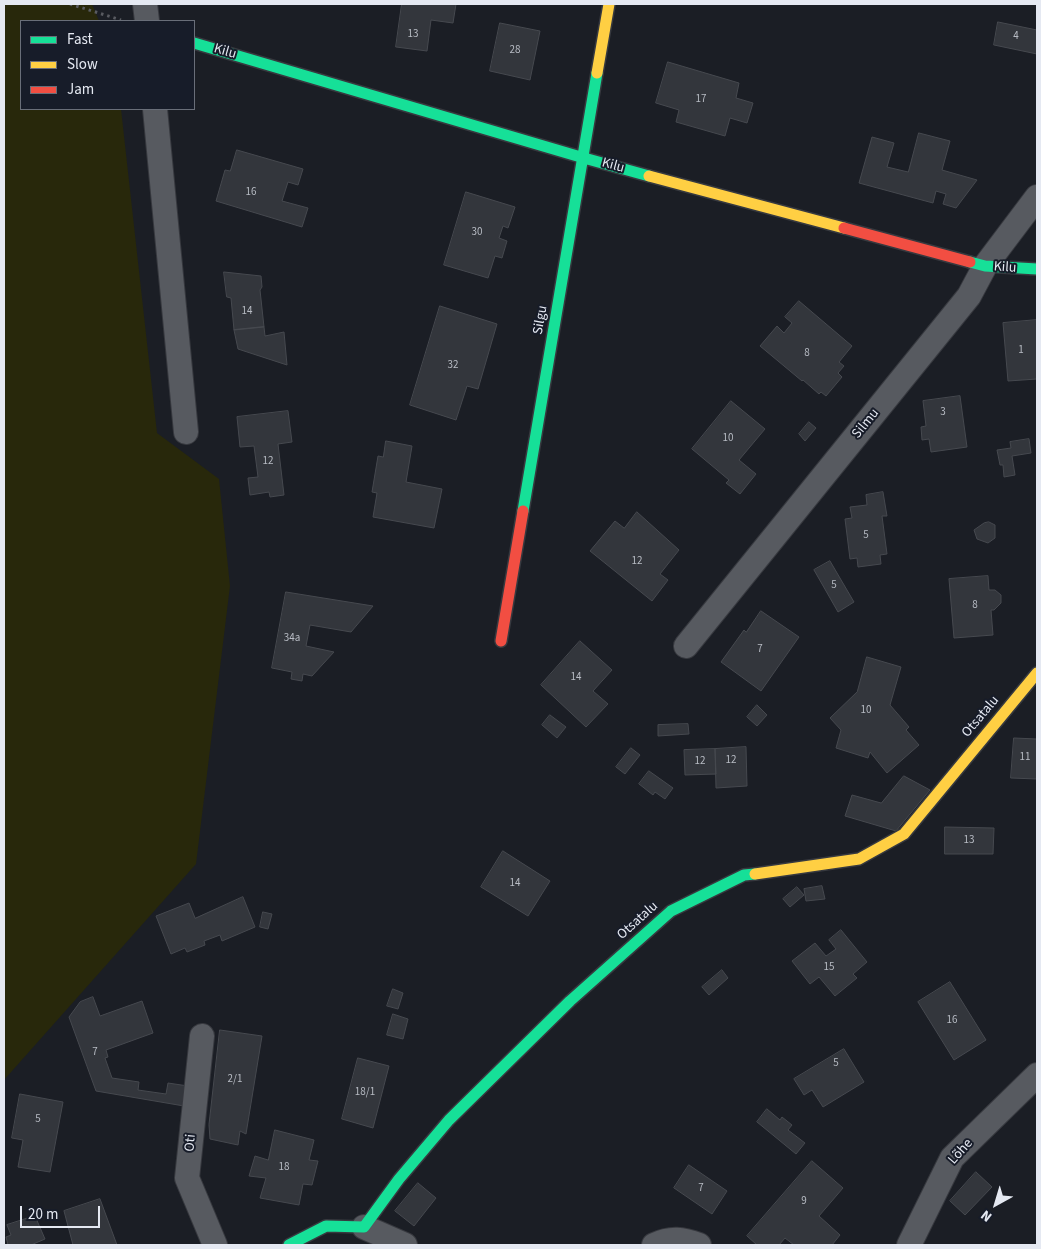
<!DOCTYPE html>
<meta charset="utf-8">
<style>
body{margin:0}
#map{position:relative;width:1041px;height:1249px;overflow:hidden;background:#1b1e25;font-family:"Source Sans 3",sans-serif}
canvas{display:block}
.frame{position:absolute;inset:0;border:5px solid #e5e9f2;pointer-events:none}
.legend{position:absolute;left:20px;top:20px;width:175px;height:90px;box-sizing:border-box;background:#171c29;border:1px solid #696e79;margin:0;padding:6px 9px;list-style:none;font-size:15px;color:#e5e9f2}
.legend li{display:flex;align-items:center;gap:10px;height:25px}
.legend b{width:25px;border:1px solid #696e79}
.north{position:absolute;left:971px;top:1179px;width:50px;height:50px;-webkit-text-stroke:4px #171c29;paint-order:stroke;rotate:219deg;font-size:14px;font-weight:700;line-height:20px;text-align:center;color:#e5e9f2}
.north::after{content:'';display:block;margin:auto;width:18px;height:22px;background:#e5e9f2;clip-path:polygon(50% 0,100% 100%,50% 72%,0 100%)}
.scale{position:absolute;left:20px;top:1206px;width:80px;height:22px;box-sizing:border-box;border:2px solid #e5e9f2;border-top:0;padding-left:6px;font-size:15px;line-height:18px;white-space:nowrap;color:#e5e9f2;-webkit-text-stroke:4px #171c29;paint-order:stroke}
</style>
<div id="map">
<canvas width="1041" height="1249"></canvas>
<div class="frame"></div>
<ul class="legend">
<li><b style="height:6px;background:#16e098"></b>Fast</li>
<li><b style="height:6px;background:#ffcf43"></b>Slow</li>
<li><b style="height:6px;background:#f24e42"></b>Jam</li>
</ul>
<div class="north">N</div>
<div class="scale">20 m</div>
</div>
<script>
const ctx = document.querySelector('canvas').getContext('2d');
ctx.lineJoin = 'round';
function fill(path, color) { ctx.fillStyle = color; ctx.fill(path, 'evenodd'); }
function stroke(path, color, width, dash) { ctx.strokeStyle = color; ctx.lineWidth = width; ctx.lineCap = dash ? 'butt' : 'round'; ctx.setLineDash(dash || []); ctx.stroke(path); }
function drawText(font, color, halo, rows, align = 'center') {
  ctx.font = font + ' "Source Sans 3",sans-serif'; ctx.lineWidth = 4; ctx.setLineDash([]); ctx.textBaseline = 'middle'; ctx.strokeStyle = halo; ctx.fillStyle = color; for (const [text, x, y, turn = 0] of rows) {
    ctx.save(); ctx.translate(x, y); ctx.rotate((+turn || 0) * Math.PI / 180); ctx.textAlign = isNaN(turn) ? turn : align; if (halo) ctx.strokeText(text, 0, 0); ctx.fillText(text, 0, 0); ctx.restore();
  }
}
const green = new Path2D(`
 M4,4H92L99,21H21V109H121L157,433L219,479L230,586L196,864L4,1080Z`);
const building = new Path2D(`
 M402,4H456L453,23L431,20L427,51L396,47Z
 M998,22L1037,30V54L994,45Z
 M500,23L540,31L530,80L490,71Z
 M668,62L739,83L736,98L753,103L747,123L730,118L725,136L676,122L679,110L656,103Z
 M919,133L950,141L942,170L977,180L956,208L943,204L946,194L936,191L933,203L859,183L872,137L894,143L887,167L908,172Z
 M237,150L303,169L298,185L288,182L282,201L308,208L302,227L216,201L225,170L230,171Z
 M466,192L515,207L508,228L503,226L499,238L507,241L502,258L495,256L488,278L444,265Z
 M224,272L261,276L262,287L260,290L264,327L234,330L231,298L227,297Z
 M799,301L852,346L839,362L844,366L838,373L842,377L826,396L821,392L819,394L803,380L802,381L760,346L777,326L784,333L792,323L785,317Z
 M440,306L497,324L478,389L467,386L456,420L410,405Z
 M1037,320V379L1008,381L1003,323Z
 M264,327L265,336L284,332L287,365L238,349L234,330Z
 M960,396L967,447L931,452L929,439L922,440L921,427L926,426L923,401Z
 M731,401L765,429L739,460L756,474L740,494L726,483L729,480L692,449Z
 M288,411L292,442L278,444L284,495L270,497L269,492L250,495L248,478L258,477L254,446L240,447L237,417Z
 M809,422L816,428L805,441L799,434Z
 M1029,439L1031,453L1012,456L1015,475L1004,477L1003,465H1000L997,450L1011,448L1010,442Z
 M386,441L412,446L406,482L442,489L434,528L373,517L377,493L372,492L378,456L383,457Z
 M883,492L887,516H882L887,554L880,555L881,564L858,567L857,558L850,559L845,519L852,518L850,507L867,505L866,495Z
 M637,512L679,550L660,574L668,580L652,601L590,551L615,521L624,528Z
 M989,522L995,525V538L988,543L977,539L974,530L984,523Z
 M830,561L854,602L838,612L814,570Z
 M988,576L989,590H995L1001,595V603L994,610H991L993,635L954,638L949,579Z
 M286,592L373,606L351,632L310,625L306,646L334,652L312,676L303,674L302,681L291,679L292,672L272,668Z
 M761,611L799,637L761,691L721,662L744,630L746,632Z
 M580,641L612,670L593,691L608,704L586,727L541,685Z
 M867,657L901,667L890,705L909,727L906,730L919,745L887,773L870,752L868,758L836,748L841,730L830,718L857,692Z
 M757,705L767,715L757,726L747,717Z
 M550,715L566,727L557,738L542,725Z
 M688,724L689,734L658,736V725Z
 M1014,738L1037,739V779L1011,778Z
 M746,747L747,786L716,788L715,749Z
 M631,748L640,755L625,774L616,767Z
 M715,749L716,774L685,775L684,750Z
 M649,771L673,788L665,799L655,792L653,795L639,784Z
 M904,776L930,790L896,831L845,816L852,795L881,803Z
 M945,827L994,828L993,854H945Z
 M503,851L550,881L528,916L481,887Z
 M822,886L825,899L806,901L804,889Z
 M797,887L804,895L790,907L783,899Z
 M243,897L255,927L222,941L220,935L204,941L205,945L187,952L185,948L171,954L156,916L189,903L195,918Z
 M263,912L272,914L268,929L260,927Z
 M841,930L867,962L853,974L857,978L835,996L819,977L810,984L792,961L815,943L826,956L836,949L829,940Z
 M722,970L728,978L709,995L702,987Z
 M950,982L986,1040L954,1060L918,1002Z
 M393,989L403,993L398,1009L387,1006Z
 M93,997L100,1016L142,1001L153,1033L106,1050L108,1057L105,1058L112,1078L139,1082L138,1090L166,1094L168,1083L188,1086L184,1106L96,1091L69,1017L80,1002Z
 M393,1014L408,1019L403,1039L387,1035Z
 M220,1030L262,1036L246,1134L240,1131L238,1145L210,1139L209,1125Z
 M844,1049L864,1082L823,1107L812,1090L804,1095L794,1079Z
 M358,1058L389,1066L373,1128L342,1119Z
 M20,1094L63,1102L50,1172L18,1167L23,1140L12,1138Z
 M767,1109L780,1120L782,1117L792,1125L788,1130L805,1143L796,1154L757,1122Z
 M275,1130L314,1140L309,1160L318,1161L312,1185L303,1184L299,1205L260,1198L266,1178L249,1176L255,1156L268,1160Z
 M812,1161L843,1188L819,1216L840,1235L832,1245H794L785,1238L779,1245H757L747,1236Z
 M689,1165L727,1191L712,1214L674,1188Z
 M976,1172L992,1187L965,1215L950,1201Z
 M418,1183L436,1198L414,1226L395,1211Z
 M100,1199L117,1245H73L64,1211Z
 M35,1216L45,1239L31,1245H8L6,1237L11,1235L7,1225Z`);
const path = new Path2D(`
 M70,4L121,20`);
const street = new Path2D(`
 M145,4L147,21
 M155,109L186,432
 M686,646L969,296L985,266L1037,197
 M202,1036L187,1178L215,1245
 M364,1227L405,1245
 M654,1245C671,1237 683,1239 699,1245
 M909,1245L952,1158L1037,1075`);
const fast = new Path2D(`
 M194,43L584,158L649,176
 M970,262L985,266L1037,269
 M523,511L597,73
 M289,1245L326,1226L364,1227L399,1179L449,1120L570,1001L671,911L744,875L755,874`);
const slow = new Path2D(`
 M597,73L609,4
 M649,176L844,228
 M755,874L859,859L904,834L1037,673`);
const jam = new Path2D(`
 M844,228L970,262
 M501,641L523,511`);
const numberNames = [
 ["13",413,35],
 ["4",1016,37],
 ["28",515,51],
 ["17",701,100],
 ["16",251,193],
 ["30",477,233],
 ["14",247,312],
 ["1",1021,351],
 ["8",807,354],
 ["32",453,366],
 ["3",943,413],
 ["10",728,439],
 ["12",268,462],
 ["5",866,536],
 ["12",637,562],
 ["5",834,586],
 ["8",975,606],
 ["34a",292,639],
 ["7",760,650],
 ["14",576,678],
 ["10",866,711],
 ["11",1025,758],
 ["12",731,761],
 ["12",700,762],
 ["13",969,841],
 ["14",515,884],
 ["15",829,968],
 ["16",952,1021],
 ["7",95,1053],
 ["5",836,1064],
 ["2/1",235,1080],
 ["18/1",365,1093],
 ["5",38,1120],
 ["18",284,1168],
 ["7",701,1189],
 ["9",804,1202]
];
const streetNames = [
 ["Kilu",225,52,16],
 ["Kilu",613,166,15],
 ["Kilu",1005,268,4],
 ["Silgu",541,320,-80],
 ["Silmu",866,424,-51],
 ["Otsatalu",981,717,-50],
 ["Otsatalu",638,921,-42],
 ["Oti",191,1143,-84],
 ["Lõhe",961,1152,-49]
];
fill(green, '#28280b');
fill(building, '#33363c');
stroke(building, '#46494f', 1);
stroke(street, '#37393f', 26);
stroke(fast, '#37393f', 14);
stroke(slow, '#37393f', 14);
stroke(jam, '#37393f', 14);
stroke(path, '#595b61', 3, [2.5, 4]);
stroke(street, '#575a60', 24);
stroke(fast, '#16e098', 11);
stroke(slow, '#ffcf43', 11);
stroke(jam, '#f24e42', 11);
drawText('11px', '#b8bcc4', null, numberNames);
drawText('14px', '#e5e9f2', '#171c29', streetNames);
</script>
